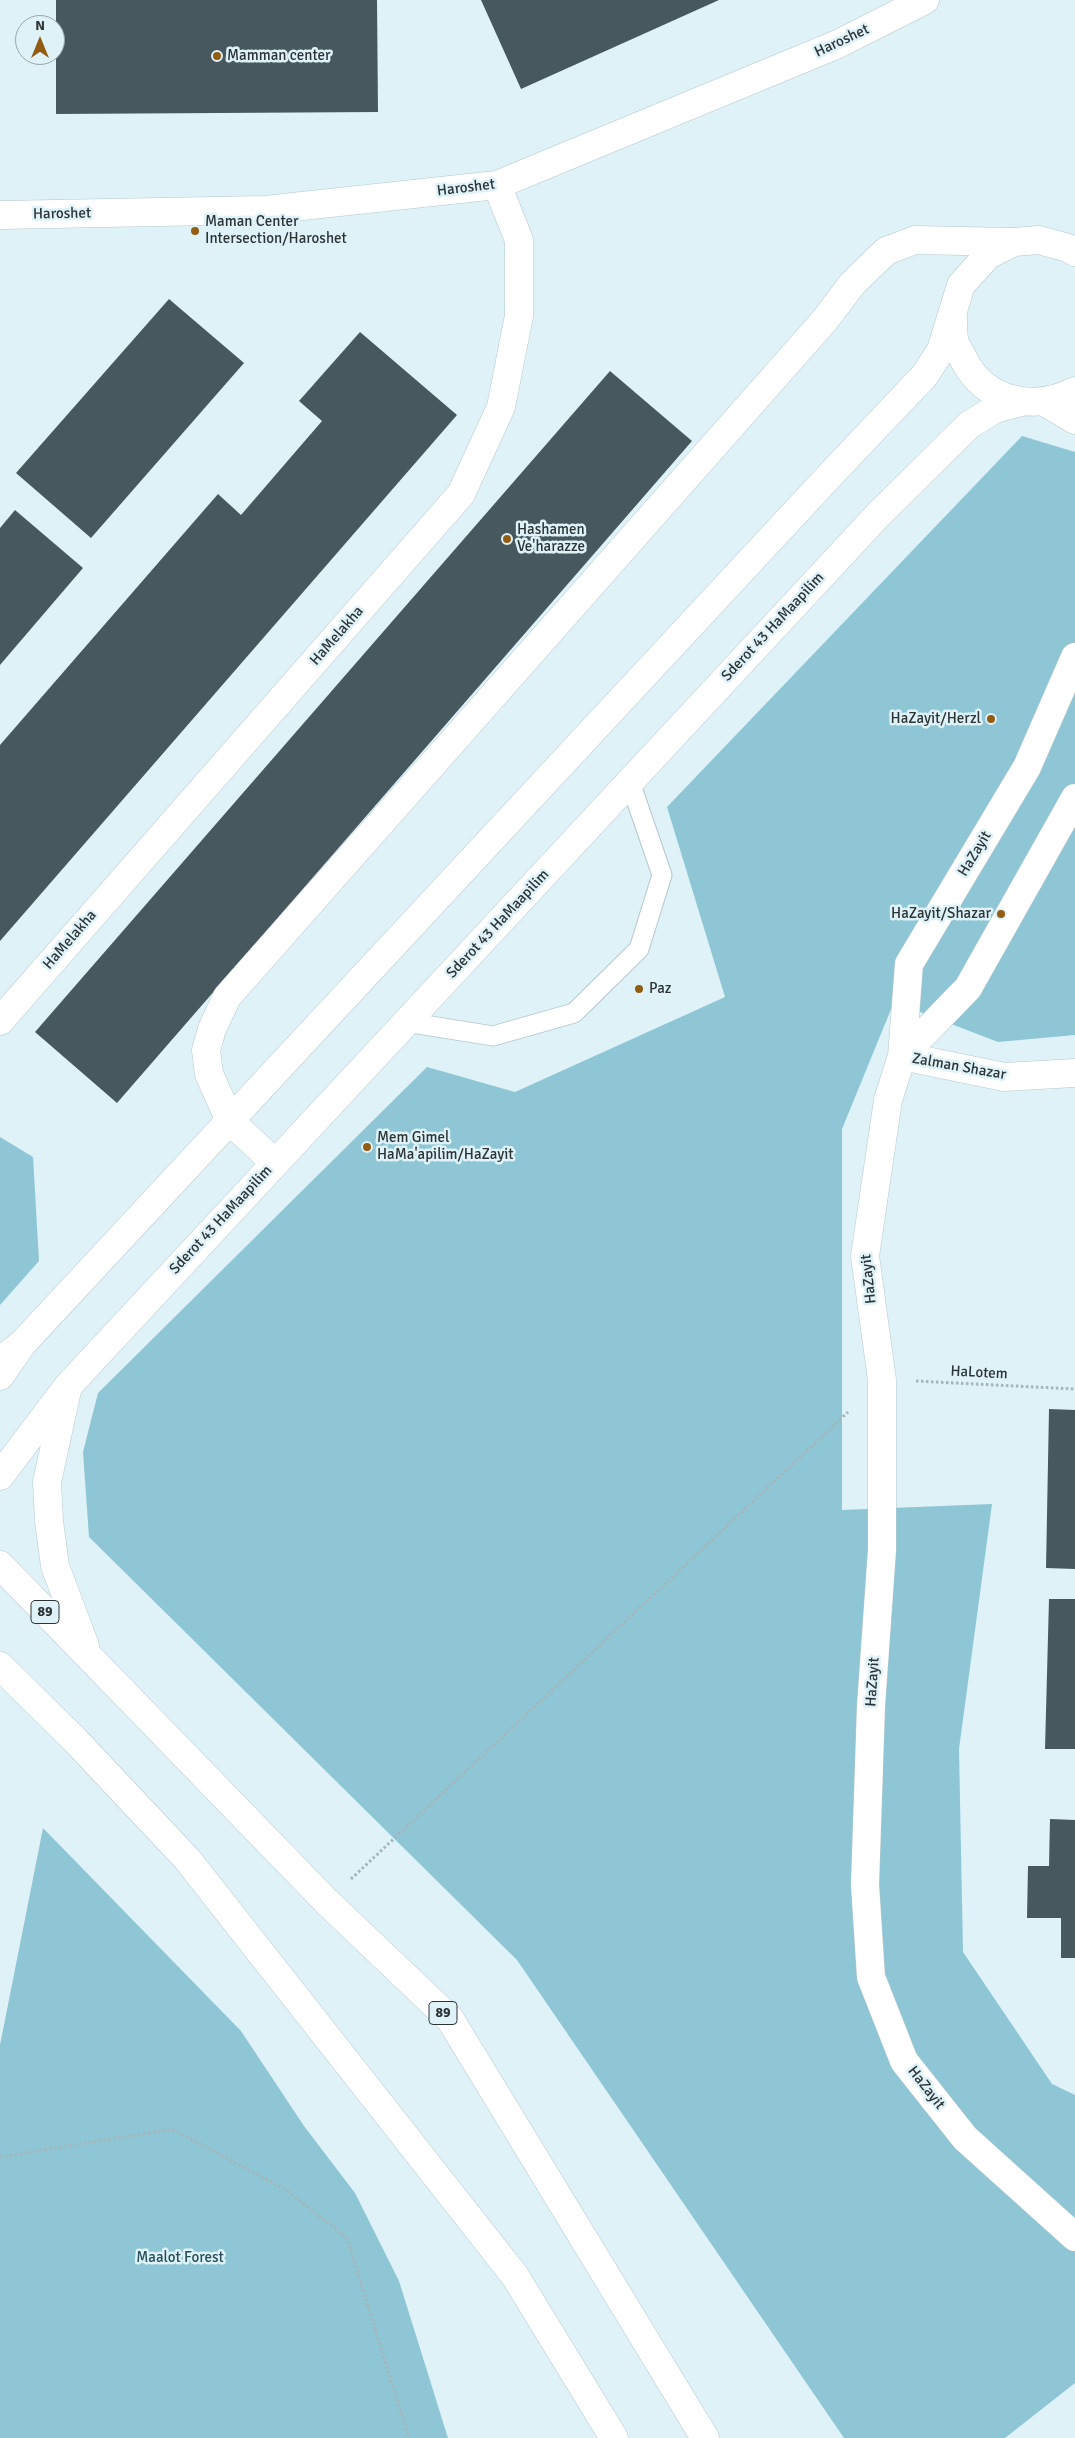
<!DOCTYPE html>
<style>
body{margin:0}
#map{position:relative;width:1075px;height:2438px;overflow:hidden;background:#def2f8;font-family:Signika,sans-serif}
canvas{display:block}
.north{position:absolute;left:15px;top:15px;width:50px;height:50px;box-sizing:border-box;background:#def2f8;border:1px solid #97a6aa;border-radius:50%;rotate:0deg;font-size:14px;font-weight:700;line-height:20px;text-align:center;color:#2c3436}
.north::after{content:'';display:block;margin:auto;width:18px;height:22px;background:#925c13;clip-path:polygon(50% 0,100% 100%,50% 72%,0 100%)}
</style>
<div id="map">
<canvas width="1075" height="2438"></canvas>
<div class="north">N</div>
</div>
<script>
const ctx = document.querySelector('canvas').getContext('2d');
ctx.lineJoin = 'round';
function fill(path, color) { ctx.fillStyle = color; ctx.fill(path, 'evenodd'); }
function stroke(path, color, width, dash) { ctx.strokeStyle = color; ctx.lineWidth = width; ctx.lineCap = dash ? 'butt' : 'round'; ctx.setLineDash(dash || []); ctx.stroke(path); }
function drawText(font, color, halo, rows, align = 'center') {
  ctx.font = font + ' Signika,sans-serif'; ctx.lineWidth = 5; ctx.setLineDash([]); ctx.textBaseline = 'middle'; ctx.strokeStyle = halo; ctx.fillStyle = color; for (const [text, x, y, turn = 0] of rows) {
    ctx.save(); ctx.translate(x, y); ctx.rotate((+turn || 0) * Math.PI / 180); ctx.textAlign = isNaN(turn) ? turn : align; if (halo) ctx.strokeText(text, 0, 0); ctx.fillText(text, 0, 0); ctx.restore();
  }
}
const green = new Path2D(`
 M1022,436L1075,452V1035L998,1042L894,1002L842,1129V1510L992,1504L959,1749L963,1952L1052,2084L1075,2095V2383L1005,2438H844L517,1960L89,1537L83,1452L98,1393L427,1067L515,1092L725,997L667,807Z
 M0,1137L33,1157L39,1261L0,1305Z
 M43,1828L241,2031L304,2126L355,2193L399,2281L448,2438H0V2045Z`);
const building = new Path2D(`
 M56,0H377L378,112L56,114Z
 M481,0H719L521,89Z
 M169,299L244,363L91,538L16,473Z
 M360,332L457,415L0,941V745L218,494L241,515L322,421L299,401Z
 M610,371L692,441L117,1103L35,1032Z
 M15,510L83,568L0,665V528Z
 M1049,1409L1075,1410V1569L1046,1568Z
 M1049,1599H1075V1749H1045Z
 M1050,1819L1075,1820V1958H1061V1918H1027L1028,1866H1049Z`);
const path = new Path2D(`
 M916,1381L1075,1389
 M351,1879L848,1412
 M0,2157L172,2129L286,2190L347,2238L409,2438`);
const lane = new Path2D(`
 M406,1022L493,1036L574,1013L639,949L662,875L630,782`);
const street = new Path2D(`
 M1043,401L1075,420
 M1075,657L1027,767L909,964L902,1056L888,1100L865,1256L882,1380V1550L871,1706L865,1885L871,1977L904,2061L965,2138L1075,2237
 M0,1021L461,494L501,407L519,316V240L497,185
 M902,1056L968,988L1075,798
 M902,1056L1004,1077L1075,1073
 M275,1163L230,1121L209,1074L206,1050L212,1029L227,997L824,321L853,283L886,251L915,240L1014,242`);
const secondary = new Path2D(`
 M0,215L265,210L497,185L838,44L925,0
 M953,316C953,323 953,331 954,339C955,346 961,353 964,360C985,402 1034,412 1075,391
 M0,1376L22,1344L833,472L925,375L941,350L961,285L988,255L1014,242L1039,240L1068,248L1075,252
 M0,1476L68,1386L878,515L969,425L995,409L1021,402`);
const highway = new Path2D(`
 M0,1361L22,1344
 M68,1386L47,1482L49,1521L55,1566L85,1646
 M0,1565L327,1902L450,2019L705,2438
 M0,1666L76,1741L187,1859L515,2276L614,2438`);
const markers = [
 [217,56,5,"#925c13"],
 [195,231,5,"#925c13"],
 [507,539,5,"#925c13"],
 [991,719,5,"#925c13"],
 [1001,914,5,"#925c13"],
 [639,989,5,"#925c13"],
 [367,1147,5,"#925c13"]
];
const shields = [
 [45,1612,28],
 [443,2013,28]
];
const shieldNames = [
 ["89",45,1612],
 ["89",443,2013]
];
const streetNames = [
 ["Haroshet",842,41,-25],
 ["Haroshet",466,188,-7],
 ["Haroshet",62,214,-1],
 ["Sderot 43 HaMaapilim",773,627,-47],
 ["HaMelakha",337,636,-49],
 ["HaZayit",975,854,-59],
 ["Sderot 43 HaMaapilim",498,924,-47],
 ["HaMelakha",70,940,-49],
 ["Zalman Shazar",959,1067,10],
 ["Sderot 43 HaMaapilim",221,1220,-47],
 ["HaZayit",869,1279,-96],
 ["HaLotem",979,1373,3],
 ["HaZayit",873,1682,-86],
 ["HaZayit",926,2088,52]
];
const poiNames = [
 ["Mamman center",227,56],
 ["Maman Center",205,222],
 ["Intersection/Haroshet",205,239],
 ["Hashamen",517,530],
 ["Ve'harazze",517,547],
 ["HaZayit/Herzl",981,719,"right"],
 ["HaZayit/Shazar",991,914,"right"],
 ["Paz",649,989],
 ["Mem Gimel",377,1138],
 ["HaMa'apilim/HaZayit",377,1155]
];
const parkNames = [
 ["Maalot Forest",180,2258]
];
fill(green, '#8fc6d5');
fill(building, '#47595e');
stroke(lane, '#b4c8ce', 21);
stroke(street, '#b4c8ce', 29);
stroke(secondary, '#b4c8ce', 29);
stroke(highway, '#b4c8ce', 29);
stroke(path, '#a5b6ba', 3, [2.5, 2.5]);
stroke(lane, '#fff', 19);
stroke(street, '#fff', 28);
stroke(secondary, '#fff', 28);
stroke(highway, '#fff', 28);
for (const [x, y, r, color] of markers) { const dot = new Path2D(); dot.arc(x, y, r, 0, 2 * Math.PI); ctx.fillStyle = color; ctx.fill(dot); stroke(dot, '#def2f8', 2); }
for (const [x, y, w] of shields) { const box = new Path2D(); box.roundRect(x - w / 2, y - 11.5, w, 23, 4); ctx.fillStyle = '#def2f8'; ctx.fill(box); stroke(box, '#2c3436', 1); }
drawText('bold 14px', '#2c3436', null, shieldNames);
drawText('15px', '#2c3436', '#def2f8', streetNames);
drawText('15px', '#2c3436', '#def2f8', poiNames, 'left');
drawText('15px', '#244f5a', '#def2f8', parkNames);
</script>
